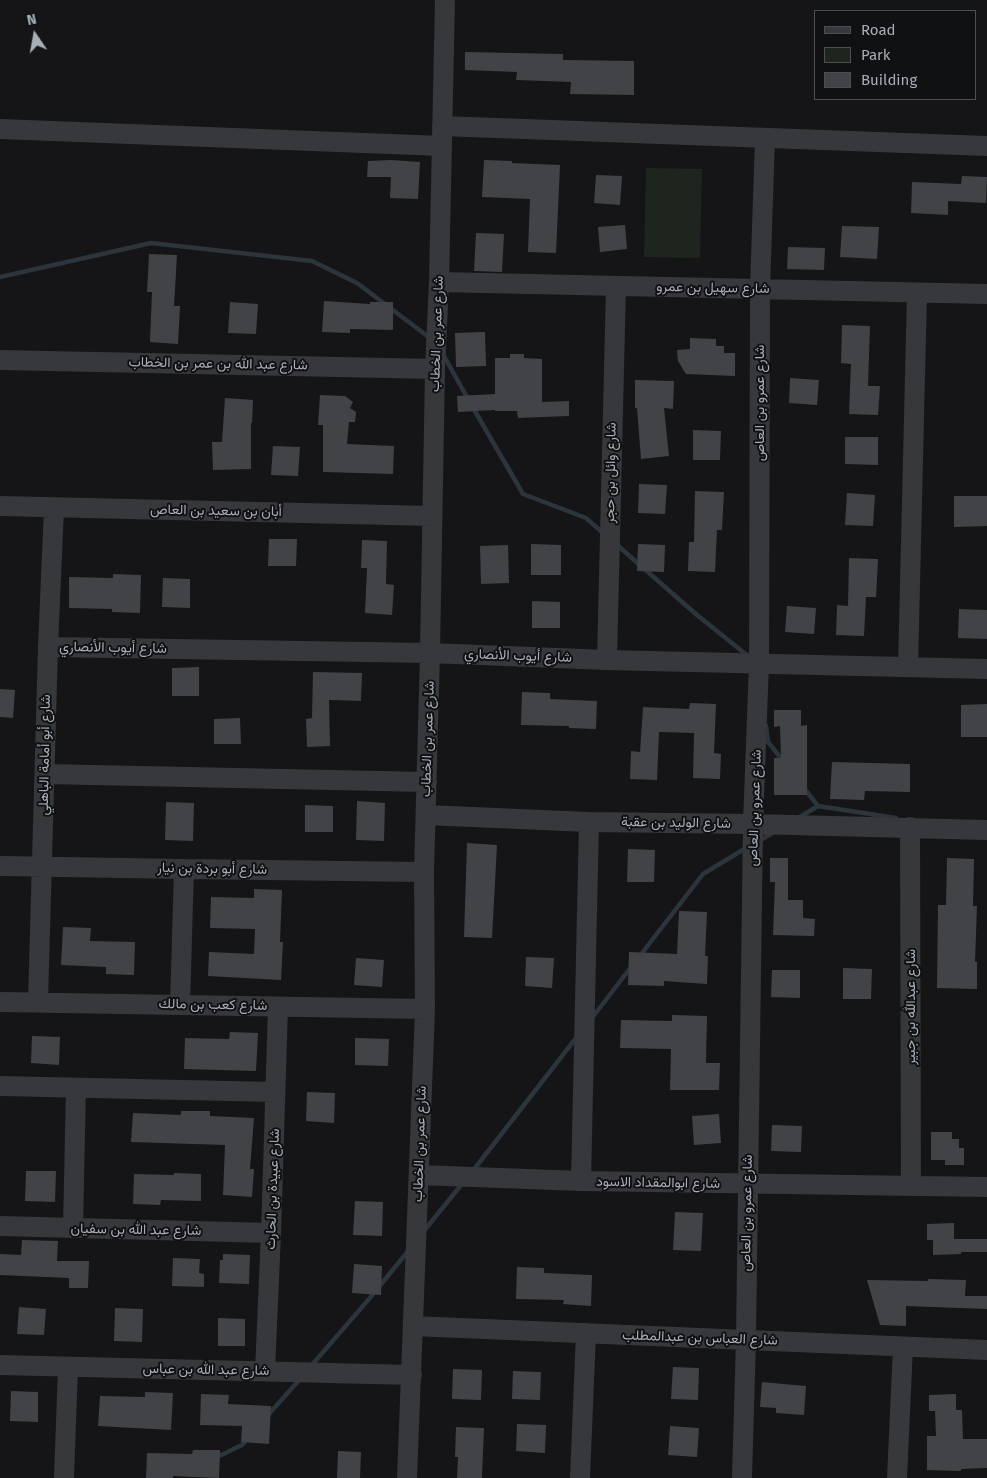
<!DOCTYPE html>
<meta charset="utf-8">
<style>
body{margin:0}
#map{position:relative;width:987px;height:1478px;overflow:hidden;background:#151517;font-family:"Fira Sans",sans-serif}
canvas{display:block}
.legend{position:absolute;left:814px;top:10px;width:162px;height:90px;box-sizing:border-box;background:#101112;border:1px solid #4d4f54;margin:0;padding:6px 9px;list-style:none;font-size:15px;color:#a8adb7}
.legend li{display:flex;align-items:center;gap:10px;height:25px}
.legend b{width:25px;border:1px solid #4d4f54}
.north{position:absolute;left:10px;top:10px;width:50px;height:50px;-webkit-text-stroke:4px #101112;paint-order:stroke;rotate:348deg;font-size:14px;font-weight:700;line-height:20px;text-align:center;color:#a8adb7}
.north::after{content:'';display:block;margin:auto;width:18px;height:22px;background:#a8adb7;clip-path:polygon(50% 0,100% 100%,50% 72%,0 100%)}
</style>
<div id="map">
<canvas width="987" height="1478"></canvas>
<ul class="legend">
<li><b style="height:6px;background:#37383c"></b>Road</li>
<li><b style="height:14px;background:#1e251e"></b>Park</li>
<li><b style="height:14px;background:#424347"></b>Building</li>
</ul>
<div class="north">N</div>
</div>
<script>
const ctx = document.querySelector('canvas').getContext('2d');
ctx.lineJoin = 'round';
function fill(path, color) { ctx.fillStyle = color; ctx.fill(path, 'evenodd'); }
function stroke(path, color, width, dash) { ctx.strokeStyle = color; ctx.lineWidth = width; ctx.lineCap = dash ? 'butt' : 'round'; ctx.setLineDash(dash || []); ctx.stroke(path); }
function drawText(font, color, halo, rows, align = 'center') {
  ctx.font = font + ' "Fira Sans",Vazirmatn,sans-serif'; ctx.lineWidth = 4; ctx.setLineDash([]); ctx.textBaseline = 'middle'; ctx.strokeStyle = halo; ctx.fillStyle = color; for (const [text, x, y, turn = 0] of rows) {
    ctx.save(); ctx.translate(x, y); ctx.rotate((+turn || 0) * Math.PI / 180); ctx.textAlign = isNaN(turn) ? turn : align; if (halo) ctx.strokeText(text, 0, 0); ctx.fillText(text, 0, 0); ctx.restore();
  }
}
const green = new Path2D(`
 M646,168L702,169L700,258L644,257Z`);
const stream = new Path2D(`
 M0,277L151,243L312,261L357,283L430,338
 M444,356L468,399
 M472,406L523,494L586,518L603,533
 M617,545L697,615L748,656
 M766,726L768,742L784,762
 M804,788L818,806L896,818
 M798,818L818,806
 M759,841L774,832
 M639,957L703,874L746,848
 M592,1018L631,967
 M472,1172L576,1038
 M423,1232L462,1184
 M311,1366L369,1299L409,1250
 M268,1415L301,1378
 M215,1458L242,1445L248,1438`);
const building = new Path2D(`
 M465,52L563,54V60L634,61V95L570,94L571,82L516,80L517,72L465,70Z
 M391,160L420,162L418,199L390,198L391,177H367L368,161Z
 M484,160L512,161V163L560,165L556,253L528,252L530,199L482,197Z
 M596,175L622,176L620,205L594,203Z
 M962,176L987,177L986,203L948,201V215L911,213L912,182L961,184Z
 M625,225L627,249L600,252L598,227Z
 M842,226L879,227L877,259L840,257Z
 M476,233L504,234L502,272L474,271Z
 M788,247L825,248L824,270L787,269Z
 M149,254L177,255L174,306H180L178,344L150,342L152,292H147Z
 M324,301L370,304V302H393V330L350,329V333L322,332Z
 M230,302L258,304L256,334L228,333Z
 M842,325L870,326L868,386H880L878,415L849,414L851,364L841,363Z
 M485,332L486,366L456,367L455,333Z
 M690,338L716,339V346H724V353H735V376L686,374L678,361L677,350L690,349Z
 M510,354H524V358L542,359V402L569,401V416L518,418L517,411H495V410L458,412L457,396L495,394V358H510Z
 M790,378L819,380L817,405L789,403Z
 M635,380L674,381L673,409L664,408L669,456L641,459L637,408H635Z
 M320,395L345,396L353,402L350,408L356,412L355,422H349L347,444L394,446L393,474L323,472V425H318Z
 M225,398L253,400L252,423H251V469L213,470L212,442H222Z
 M693,430L721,431L720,460H693Z
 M845,437H878V465L845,464Z
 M273,446L300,447L298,476L271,475Z
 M639,484L667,485L665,514L638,513Z
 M695,491L724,492L722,530H717L715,572L688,571L689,542H694Z
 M847,493L875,495L873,526L845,525Z
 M954,496H987V526L954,527Z
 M269,539H297L296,566H268Z
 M362,540L387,541L386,584L394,585L392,615L365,613L367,568H361Z
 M531,544L561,545V575H531Z
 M638,544L665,545L664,572L637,571Z
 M508,545L509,583L481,584L480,546Z
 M849,558L878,559L876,597H866L864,636L836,635L837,605L848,606Z
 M113,574L141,575L140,613L112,612V609L69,608V577L113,578Z
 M163,578L190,579V608L162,607Z
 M532,601L560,602V628H532Z
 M787,606L816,608L814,634L785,632Z
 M959,609L987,610V639L958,638Z
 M199,667V696H172V668Z
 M313,672L362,673L361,701L329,700L330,746L307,747L306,719L312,718Z
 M0,689L15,690L13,718L0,717Z
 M522,692L550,693V699L597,701L596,729L569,728V726L521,725Z
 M690,703L716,704L714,753L721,754L720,779L693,778L694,733L659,732L657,780L630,779L631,751L640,752L643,707L689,709Z
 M987,704V737H961V705Z
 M774,710H801V726L807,725V795H774V758H781L780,726L774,727Z
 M240,718L241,744H214V719Z
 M832,762L910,764V792L865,791L864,800L830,799Z
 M357,801L385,803L384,841L356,840Z
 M166,802L194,803L193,841L165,840Z
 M305,805L333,806V832H305Z
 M467,843L497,845L492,938L464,937Z
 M628,849L655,850L654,882H627Z
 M770,858H788V900H803V918L815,919L814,936L773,935L775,882H770Z
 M947,858L974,859L973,906H977L975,962H977V989L937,988L938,905H946Z
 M254,889L282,890L280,942H283L281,980L208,976L209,952L254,954L255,929L210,928L211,897L254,898Z
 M679,911L707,912L705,956H708L707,984L664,981V986L628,985L629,952L677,954Z
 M63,927L91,928L90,941L135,942L134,975L106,974V967L61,965Z
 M526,957L554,958L552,988L525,986Z
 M356,958L384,960L382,987L354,985Z
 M843,968L872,969L871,999H843Z
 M772,970H800V998L771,997Z
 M672,1015L707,1016L706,1063H720L719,1090H670L671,1049L620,1048L621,1020L672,1021Z
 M230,1032L258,1033L256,1071L184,1069L185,1038L229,1039Z
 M32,1036L60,1037L59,1065L31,1063Z
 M355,1038L389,1039L388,1066L355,1065Z
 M307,1092L335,1093L334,1123L306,1121Z
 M181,1111H210V1116L254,1118L250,1169H254L252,1197L223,1195L225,1145L131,1142L133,1113L181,1115Z
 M719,1114L721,1143L694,1145L692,1116Z
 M772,1125L802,1126L801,1152L771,1151Z
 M931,1132H952V1139H959V1148H964V1165H945V1160H931Z
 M26,1171H56L55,1202L25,1201Z
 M174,1173L201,1174V1201L161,1200L160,1205L133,1204L134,1174L174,1175Z
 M355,1201L383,1202L382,1236L353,1235Z
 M675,1212L703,1213L701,1251L673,1250Z
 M954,1223V1239H987V1252H961V1254L933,1255V1240H927V1224Z
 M22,1240L58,1241L57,1261H89L88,1288H69V1278L0,1275V1254L21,1255Z
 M223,1254L250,1255L249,1284L219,1283L220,1260H223Z
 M173,1258L200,1259L199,1273L204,1274V1287L172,1286Z
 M354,1264L382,1266L381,1295L352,1293Z
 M517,1267L544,1268V1273L592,1275L591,1306L563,1304L564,1300L516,1299Z
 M928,1279L966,1280L965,1296H987V1309L906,1306V1326L880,1325L867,1280L928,1281Z
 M19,1307L46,1309L44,1335L17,1334Z
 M115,1308L143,1309L142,1342L114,1341Z
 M218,1318L245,1319V1346H218Z
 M673,1367L699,1368L698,1400L671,1399Z
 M453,1369L482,1370L481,1400L452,1399Z
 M513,1371L541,1372L540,1400L512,1399Z
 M762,1382L806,1386L804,1415L776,1413V1408L760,1407Z
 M11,1391L38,1392V1422L10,1421Z
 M145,1392L173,1393L171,1430L98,1426L100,1396L145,1397Z
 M201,1394L229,1395L228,1404L271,1406L269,1444L241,1442L242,1426L200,1425Z
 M956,1394V1410H962L963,1439H987V1468L961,1469V1471L927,1470V1436H936L935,1411H929V1395Z
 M517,1424L546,1425L545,1453L516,1451Z
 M670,1426L699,1428L697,1457L668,1455Z
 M456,1427L484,1428L482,1478H457L458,1457H455Z
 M193,1450H220L219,1478L173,1476V1478H146L147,1453L192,1454Z
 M338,1451L361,1452L360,1478H337Z`);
const minor = new Path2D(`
 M442,126L987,146
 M0,129L442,146
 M439,282L987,294
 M0,360L435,369
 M0,506L432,516
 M48,647L430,653L607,660L987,669
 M607,660L616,286
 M908,667L917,293
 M45,774L427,782
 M426,815L589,822L753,824L987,830
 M910,827L911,1186
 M0,866L184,869L424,872
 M0,1002L425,1009
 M38,1002L48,647L54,508
 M180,1005L184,869
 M0,1086L275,1092
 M419,1175L581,1181L987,1187
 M581,1181L589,822
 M0,1226L271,1233
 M73,1228L76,1088
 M413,1326L987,1350
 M0,1365L412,1375
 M265,1371L271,1233L278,1007
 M64,1478L68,1367
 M407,1478L425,1009L424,872L430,653L435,369L439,282L445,0
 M580,1478L586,1333
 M742,1478L746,1340L753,824L759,663L760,289L765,138
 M897,1478L903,1347`);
const streetNames = [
 ["شارع سهيل بن عمرو",713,288,1],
 ["شارع عمر بن الخطاب",437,334,-88],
 ["شارع عبد الله بن عمر بن الخطاب",218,364,1],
 ["شارع عمرو بن العاص",760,403,-90],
 ["شارع وائل بن حجر",611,473,-89],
 ["أبان بن سعيد بن العاص",216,511,1],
 ["شارع أيوب الأنصاري",113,648,1],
 ["شارع أيوب الأنصاري",518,656,2],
 ["شارع عمر بن الخطاب",428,739,-88],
 ["شارع أبو أمامة الباهلي",45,755,-89],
 ["شارع عمرو بن العاص",755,808,-88],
 ["شارع الوليد بن عقبة",676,823,1],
 ["شارع أبو بردة بن نيار",212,869,1],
 ["شارع كعب بن مالك",213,1005,1],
 ["شارع عبدالله بن جبير",911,1007,-90],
 ["شارع عمر بن الخطاب",420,1144,-88],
 ["شارع ابوالمقداد الاسود",658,1183,1],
 ["شارع عبيدة بن الحارث",273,1189,-88],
 ["شارع عمرو بن العاص",747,1213,-89],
 ["شارع عبد الله بن سفيان",136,1230,1],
 ["شارع العباس بن عبدالمطلب",700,1338,2],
 ["شارع عبد الله بن عباس",206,1370,1]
];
fill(green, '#1e251e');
stroke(stream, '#2c353b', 4.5);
fill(building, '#424347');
stroke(minor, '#37383c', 20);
drawText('14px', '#a8adb7', '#101112', streetNames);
</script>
